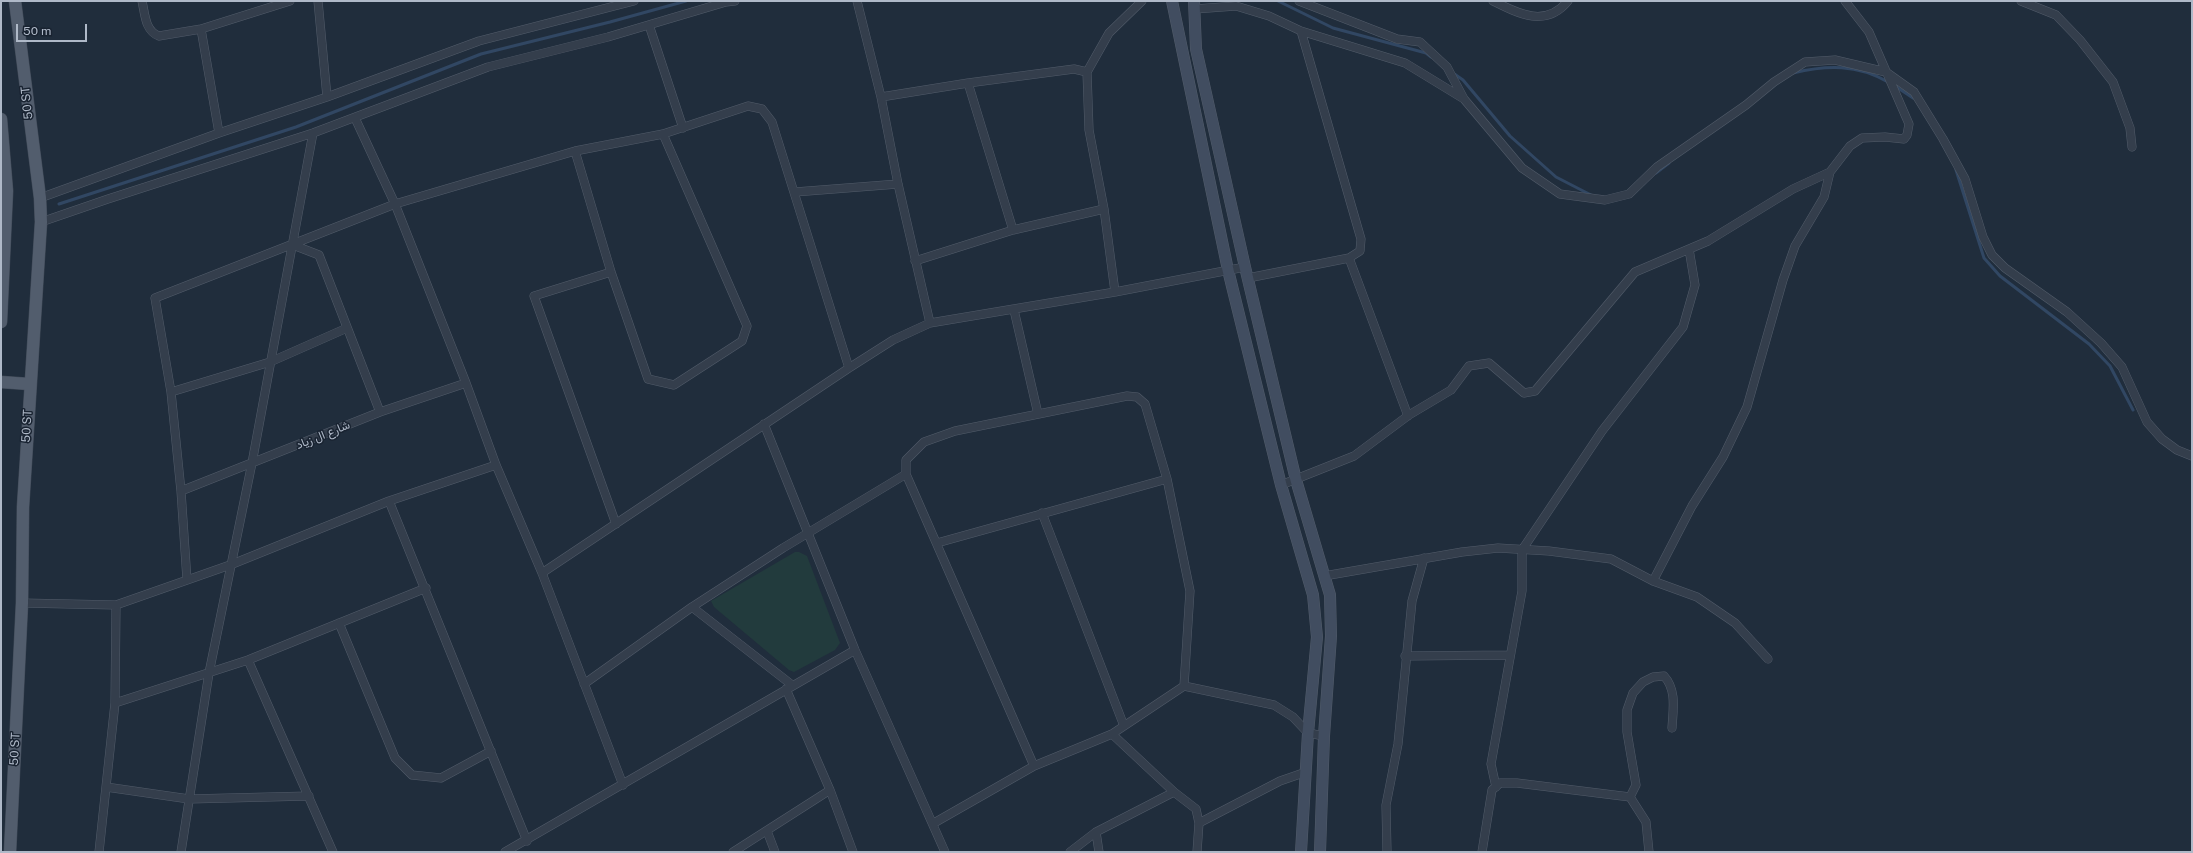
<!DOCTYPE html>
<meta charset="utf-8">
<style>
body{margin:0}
#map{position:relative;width:2193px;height:853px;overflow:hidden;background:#202d3c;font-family:"Public Sans",sans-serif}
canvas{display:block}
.frame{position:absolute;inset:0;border:2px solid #afb9c8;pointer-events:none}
.scale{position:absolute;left:16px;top:24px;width:71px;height:18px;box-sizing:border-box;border:2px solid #afb9c8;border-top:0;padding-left:5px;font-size:12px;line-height:14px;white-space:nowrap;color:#afb9c8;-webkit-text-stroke:3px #192331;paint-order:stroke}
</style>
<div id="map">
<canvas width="2193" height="853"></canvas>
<div class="frame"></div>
<div class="scale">50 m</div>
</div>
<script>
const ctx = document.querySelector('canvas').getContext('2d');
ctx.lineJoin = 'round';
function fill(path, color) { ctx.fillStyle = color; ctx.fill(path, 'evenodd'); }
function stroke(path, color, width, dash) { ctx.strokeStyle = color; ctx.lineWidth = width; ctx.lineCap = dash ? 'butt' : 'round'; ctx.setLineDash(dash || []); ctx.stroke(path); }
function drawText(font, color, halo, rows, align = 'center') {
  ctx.font = font + ' "Public Sans",Vazirmatn,sans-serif'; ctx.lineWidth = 3; ctx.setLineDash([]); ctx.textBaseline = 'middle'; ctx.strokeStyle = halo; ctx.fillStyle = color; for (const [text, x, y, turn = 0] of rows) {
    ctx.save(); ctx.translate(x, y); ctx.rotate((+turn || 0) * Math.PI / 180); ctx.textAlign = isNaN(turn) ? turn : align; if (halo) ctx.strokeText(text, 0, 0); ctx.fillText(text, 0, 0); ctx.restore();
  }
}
const green = new Path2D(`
 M795,552H799L807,556L840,643L835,650L794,672L789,670L714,607L711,601Z`);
const stream = new Path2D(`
 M1278,1L1333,28L1426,53L1431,57
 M1453,73L1463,80L1510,136L1556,177L1591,195
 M1793,73C1827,65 1857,64 1888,82
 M1895,86L1913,98
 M1956,170L1984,258L2000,276L2089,344L2110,366L2133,410
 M1656,173L1669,163
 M59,204L296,127L481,54L610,22L686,1`);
const minor = new Path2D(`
 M142,1C145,14 145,31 159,36L201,29L290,1
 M318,1L327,97
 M857,1L881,97L898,184L930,323
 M1299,1L1397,39L1420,42L1447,67L1464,99L1522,168L1560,194L1605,200L1629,194L1657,167L1746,105L1774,82L1805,62L1835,60L1886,72L1914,92L1943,139L1965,179L1983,237L1992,255L2005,268L2067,312L2101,343L2122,367L2147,422L2162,439L2177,450L2192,456
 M1493,1C1519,14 1546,28 1568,1
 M2021,1L2056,15L2080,40L2113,82L2130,128L2132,147
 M1195,9L1236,6L1269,16L1301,31L1405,63L1464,99
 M649,25L683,128
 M201,29L219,133
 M968,83L1013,230
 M881,97L968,83L1074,69L1087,72
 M355,118L395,204L466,383L496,465L542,573L623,785
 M575,151L611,272L648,379L674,385L742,341L747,326L663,134
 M795,192L898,184
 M40,198L219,133L327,97L479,41L634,1
 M41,222L108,199L313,133L488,67L608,37L726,2L735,1
 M293,245L319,255L380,412
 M1349,258L1408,416
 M915,261L1013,230L1104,209
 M611,272L534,296L616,524
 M1248,278L1349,258L1360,251L1361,239L1301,31
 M1115,292L1104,209L1089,130L1087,72L1109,33L1142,1
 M1014,310L1038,414
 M171,392L270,362L347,328
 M764,424L855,650L945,852
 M1281,485L1354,456L1409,415L1451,390L1469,366L1489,363L1524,393L1535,391L1635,272L1708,241L1793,189L1830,172L1850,146L1862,138L1885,137L1904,139L1907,135L1909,124L1869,32L1845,1
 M181,491L380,412L466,383
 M389,501L527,841
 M1042,513L1124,726
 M937,543L1167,479
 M542,573L849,368L893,340L930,323L1115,292L1245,267
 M1324,576L1462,552L1498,548L1549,551L1611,559L1653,581L1697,597L1735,623L1768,659
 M187,580L181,491L171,392L155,298L395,204L575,151L663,134L748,106L762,109L772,122L849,368
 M1653,581L1692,506L1723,457L1747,407L1783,280L1795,246L1824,197L1830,172
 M22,603L116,605L230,565L389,501L496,465
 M692,607L792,685
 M339,623L395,758L412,775L441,778L491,751
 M1405,656L1510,655
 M248,660L333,852
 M584,684L692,607L783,548L906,474
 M786,689L830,790L853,852
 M115,703L248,660L426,588
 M1112,734L1174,792L1196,809L1199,823L1197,852
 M1034,766L906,474V460L924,442L955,431L1127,396L1137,397L1145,404L1167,479L1190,591L1184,686L1274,705L1293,717L1308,733L1324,736
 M106,787L189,799L309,796
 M1496,787L1491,764L1522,591V550L1602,431L1683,327L1695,285L1689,249
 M1630,797L1636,785L1627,732V710L1633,693L1643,682L1653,677L1664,676C1677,690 1673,710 1672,728
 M934,823L1034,766L1112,734L1184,686
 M1199,823L1280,781L1306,772
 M767,831L775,852
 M1096,832L1099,852
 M99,852L115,703L116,605
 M181,852L209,673L252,463L313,133
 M505,852L855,650
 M733,852L830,790
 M1070,852L1096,832L1174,792
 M1387,852L1386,805L1398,744L1412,601L1424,558
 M1482,852L1492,790L1500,783H1517L1630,797L1646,822L1649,852`);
const secondary = new Path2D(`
 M1172,1L1228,270L1281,485L1313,595L1317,637L1308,733L1301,852
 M1194,1L1196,49L1245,267L1296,480L1330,595L1331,636L1324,736L1320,852`);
const primary = new Path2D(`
 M1,119L7,191L1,322
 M1,382L29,384
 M10,852L22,603L23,507L41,222L40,198L15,1`);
const streetNames = [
 ["50 ST",27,103,-96],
 ["50 ST",27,426,-87],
 ["شارع ال زياد",323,435,-22],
 ["50 ST",15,749,-87]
];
fill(green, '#223b3d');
stroke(stream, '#314763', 3);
stroke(minor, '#525c6a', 9);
stroke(secondary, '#525c6a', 12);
stroke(primary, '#404a58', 13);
stroke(minor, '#343e4c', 8);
stroke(secondary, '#414d60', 11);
stroke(primary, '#525d6d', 12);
drawText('12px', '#afb9c8', '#192331', streetNames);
</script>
